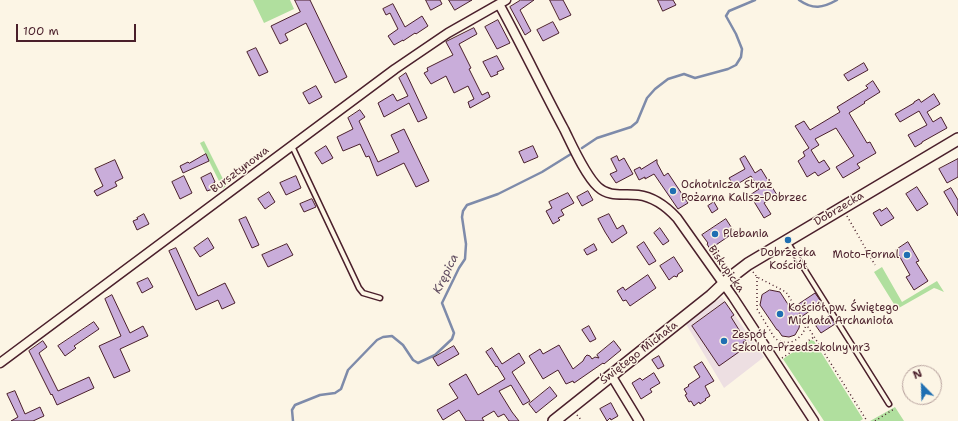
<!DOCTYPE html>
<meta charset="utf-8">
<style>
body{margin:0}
#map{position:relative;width:958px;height:421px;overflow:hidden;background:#fcf5e5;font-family:"Shantell Sans",sans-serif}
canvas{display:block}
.north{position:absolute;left:902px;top:365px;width:40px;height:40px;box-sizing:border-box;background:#fcf5e5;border:1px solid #b59f9b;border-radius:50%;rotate:337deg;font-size:11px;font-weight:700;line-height:16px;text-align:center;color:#4a1f2b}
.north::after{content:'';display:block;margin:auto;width:14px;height:18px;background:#1f6fb2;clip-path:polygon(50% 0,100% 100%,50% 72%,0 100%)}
.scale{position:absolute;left:16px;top:24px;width:120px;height:18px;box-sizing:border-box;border:2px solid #4a1f2b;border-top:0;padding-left:5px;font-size:12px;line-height:14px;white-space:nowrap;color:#4a1f2b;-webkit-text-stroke:3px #fcf5e5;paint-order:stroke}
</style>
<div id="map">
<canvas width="958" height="421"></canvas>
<div class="north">N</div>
<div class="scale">100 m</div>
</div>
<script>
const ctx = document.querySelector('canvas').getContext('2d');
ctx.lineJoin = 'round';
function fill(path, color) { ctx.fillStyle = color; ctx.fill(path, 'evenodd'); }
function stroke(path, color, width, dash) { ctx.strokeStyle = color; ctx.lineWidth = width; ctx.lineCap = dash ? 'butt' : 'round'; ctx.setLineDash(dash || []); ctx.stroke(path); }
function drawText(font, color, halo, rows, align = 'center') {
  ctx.font = font + ' "Shantell Sans",sans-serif'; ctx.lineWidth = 3; ctx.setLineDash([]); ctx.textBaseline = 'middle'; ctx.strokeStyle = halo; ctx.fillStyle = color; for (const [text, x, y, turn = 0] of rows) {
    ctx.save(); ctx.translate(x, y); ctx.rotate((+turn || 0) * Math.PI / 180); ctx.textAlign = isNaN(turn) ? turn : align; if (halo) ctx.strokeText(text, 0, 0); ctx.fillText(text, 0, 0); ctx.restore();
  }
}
const built = new Path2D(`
 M722,297L764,357L724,388L686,324Z`);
const green = new Path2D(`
 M253,0H290L294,9L264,23Z
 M204,141L224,181H230L223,189L200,143Z
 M882,267L902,302L937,281L944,292L937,289L934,288L897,309L874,272Z
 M811,340L814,341L863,419L860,421H824L783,359Z
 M895,407L904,421H870Z`);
const stream = new Path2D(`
 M799,0C813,10 823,8 837,0
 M582,148L597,138L631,127L637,122L647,98L655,89L668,79L684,74L695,78L728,69L736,65L741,57L742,49L736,34L726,16L729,11L755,0
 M293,421L292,410L295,405L320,395L335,393L341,389L348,370L377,340L383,337L392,336L403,345L413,360L418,363L435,355L452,339L454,333L442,303L459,268L465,259L466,244L462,217L463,211L467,205L498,194L542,172L571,154`);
const building = new Path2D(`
 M295,0H310L347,77L335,83L306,23L285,34L288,40L280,44L271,26L300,12Z
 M426,0H440L442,4L431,10Z
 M449,0H472L455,10Z
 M521,0H534L520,10L531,31L525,35L510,7Z
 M550,0H563L571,15L560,20Z
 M658,0H673L676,5L663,11Z
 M393,4L405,27L422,16L428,26L416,34L415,33L403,41V40L394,45L388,36L398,29L390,13L386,15L383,9Z
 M498,20L510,43L497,49L485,27Z
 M553,22L559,33L543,41L537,30Z
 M474,28L477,34L459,44L471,68L469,69L482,95L488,92L490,97L470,108L468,102L474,99L468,86L454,93L446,76L431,84L424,73L428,71L427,68L453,55L446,42Z
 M256,48L268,72L259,76L247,52Z
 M497,56L504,69L497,72L498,74L491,77L483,62Z
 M864,63L868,70L848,81L844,75Z
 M406,73L427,118L418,122L409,103L384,117L378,103L393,94L397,101L408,96L399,78Z
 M873,81L880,92L864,102L865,103L849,113L867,143L870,142L876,153L857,164L860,168L843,178L836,167L854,156L836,128L815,139L819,145L811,150L819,163L824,160L830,169L818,176L815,172L807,177L798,161L805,156L803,152L809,148L795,126L804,121L810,130L840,112L837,107L868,88L866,86Z
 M316,86L322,97L309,104L303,93Z
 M934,94L940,104L927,112L933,122L941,117L947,128L922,142V143L915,147L908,135L927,125L919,111L900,122L895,114L914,103V102L919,99L921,102Z
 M360,110L365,117L359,121L378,162L399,152L391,135L404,129L429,181L416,187L404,163L377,176L369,156L366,157L360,144L343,151L337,137L353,129L348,118Z
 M326,146L333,158L322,164L315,153Z
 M533,146L538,157L524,163L519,152Z
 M206,154L209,161L183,173L180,166L188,162L189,163Z
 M617,156L619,161L624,158L633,174L616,183L610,174L617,171L611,159Z
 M745,156L755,173L761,169L777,195L764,203L771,214L764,218L750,195L759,189L751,176L734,186L729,178L745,169L740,159Z
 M958,159V177L947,183L939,169Z
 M115,160L123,178L115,182L117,186L97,196L94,191L103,186L95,169Z
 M657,160V163L664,176L668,173L688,203L678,209L654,174L645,179V177L639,180L634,170L640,167L641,169Z
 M211,173L215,182L211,185L213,189L207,191L201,178Z
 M184,176L192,193L180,199L172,182Z
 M296,176L301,188L286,195L280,183Z
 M917,187L928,204L917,211L906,194Z
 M951,188L958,200V216L944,192Z
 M588,191L593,200L582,206L577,197Z
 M269,192L275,202L265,209L258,199Z
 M568,193L574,203L561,210L564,215L558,218L560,220L553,224L546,211L552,208L549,202Z
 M312,199L316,207L304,212L300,204Z
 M714,202L718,209L712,213L708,206Z
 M887,208L894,218L881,226L873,213L880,209L881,211Z
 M144,214L149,224L137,230L133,221L138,219L137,218Z
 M609,214L617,229L623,225L627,233L612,243L605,232L598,219Z
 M246,217L259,245L252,248L239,220Z
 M726,219L733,230L728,233L729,236L710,249L707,244L708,243L702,235Z
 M660,228L669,241L663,245L654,233Z
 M208,238L214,248L200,257L194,248Z
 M644,242L656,261L649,265L637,247Z
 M908,242L919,261L916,262L928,281L914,290L906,277L910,275L896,250Z
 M287,244L293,255L268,267L262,255Z
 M594,244L597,250L587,255L584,250Z
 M176,248L198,296L225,283L235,303L222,309L218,300L196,310L169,251Z
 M674,257L683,271L678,274L677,277L674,276L669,280L660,266Z
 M648,275L656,288L630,306L626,300L623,301L617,291L623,287L625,290Z
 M148,278L153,287L142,293L137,283Z
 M770,290L780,292L791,309L815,293L822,303L801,317L799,328L795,335L789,337L782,336L778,330H777L760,305L762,295Z
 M112,295L130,333L143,326L148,336L120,349L130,371L114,378L99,346L121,336L105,299Z
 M725,302L734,315L731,317L746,341L743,342L746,347L719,366L692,326Z
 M830,316L835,324L821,333L816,326Z
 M94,322L99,329L74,346L76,348L65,356L58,346Z
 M589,326L596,339L590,342L582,330Z
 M43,341L47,347L39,353L58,391L89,377L94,388L57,405L52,394L51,395L29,351Z
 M614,341L621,350L604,364L603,363L574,383L573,381L566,384L558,370L543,379L529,356L540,349L543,354L559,345L573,369L583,361L585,357L587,355L590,356L592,359L595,357L599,358L597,355Z
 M454,346L459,354L438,366L433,358Z
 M492,348L502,364L519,353L525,363L512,372L530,401L523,405L511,385L499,391L512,412L519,421H509L504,414L498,417L494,411L482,418L484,421H466L459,410L443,420L437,410L458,398L449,384L466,374L478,395L505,379L497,366L496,367L486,352Z
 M659,356L664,366L658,369L652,360Z
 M702,362L714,381L705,386L710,396L705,399L706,400L700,404L699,402L694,406L691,401L689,402L685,395L687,394L684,389L689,386L688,385L700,377L694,367Z
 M654,373L660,383L650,389L652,392L641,399L632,383L640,378L642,380Z
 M550,387L557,396L536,413L529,404Z
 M15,391L25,414L40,407L44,416L33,421H11L18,417L7,394Z
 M611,403L618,416L611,420L610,418L607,421L600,409Z`);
const path = new Path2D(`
 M847,216L875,265
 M753,272L757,277L786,292L867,421
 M757,277V309L774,337C785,349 804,340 806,324
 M782,358L814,337
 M577,415L582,421
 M875,421L894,409`);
const lane = new Path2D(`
 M292,146L359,288L363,293L380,298
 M788,243L889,404`);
const street = new Path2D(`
 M499,4C522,46 542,88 564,129C572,145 585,175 598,187C610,198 624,193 638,195C654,197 666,206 677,218L733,297L814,421
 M0,363L395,69L448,33L506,0
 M611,375L639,421`);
const secondary = new Path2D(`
 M554,421L711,296L731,277L748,264L958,139`);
const markers = [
 [673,191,4,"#1f6fb2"],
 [715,234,4,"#1f6fb2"],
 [788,240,4,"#1f6fb2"],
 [907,255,4,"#1f6fb2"],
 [780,314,4,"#1f6fb2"],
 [724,341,4,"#1f6fb2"]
];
const streetNames = [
 ["Bursztynowa",240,170,-37],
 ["Dobrzecka",839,209,-31],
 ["Biskupicka",726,269,55],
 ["Świętego Michała",639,353,-38]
];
const poiNames = [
 ["Ochotnicza Straż",681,185],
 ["Pożarna Kalisz-Dobrzec",681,198],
 ["Plebania",723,234],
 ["Dobrzecka",788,253,"center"],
 ["Kościół",788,266,"center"],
 ["Moto-Fornal",899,255,"right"],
 ["Kościół pw. Świętego",788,308],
 ["Michała Archanioła",788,321],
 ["Zespół",732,335],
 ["Szkolno-Przedszkolny nr3",732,348]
];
const waterNames = [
 ["Krępica",446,274,-64]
];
fill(built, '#eddfe2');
fill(green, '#b0df9e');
stroke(stream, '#7e8baa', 2.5);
fill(building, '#c9adda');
stroke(building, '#4a1f2b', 1);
stroke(lane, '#4a1f2b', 7);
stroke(street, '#4a1f2b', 11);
stroke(secondary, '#4a1f2b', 14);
stroke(path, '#4a1f2b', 1.5, [1, 3]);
stroke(lane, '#fcf5e5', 4);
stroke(street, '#fcf5e5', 8);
stroke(secondary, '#fcf5e5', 11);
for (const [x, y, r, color] of markers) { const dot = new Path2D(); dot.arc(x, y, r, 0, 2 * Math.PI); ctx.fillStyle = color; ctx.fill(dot); stroke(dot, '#fcf5e5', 1.5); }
drawText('11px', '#4a1f2b', '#fcf5e5', streetNames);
drawText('11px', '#4a1f2b', '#fcf5e5', poiNames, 'left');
drawText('italic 12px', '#604c60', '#fcf5e5', waterNames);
</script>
